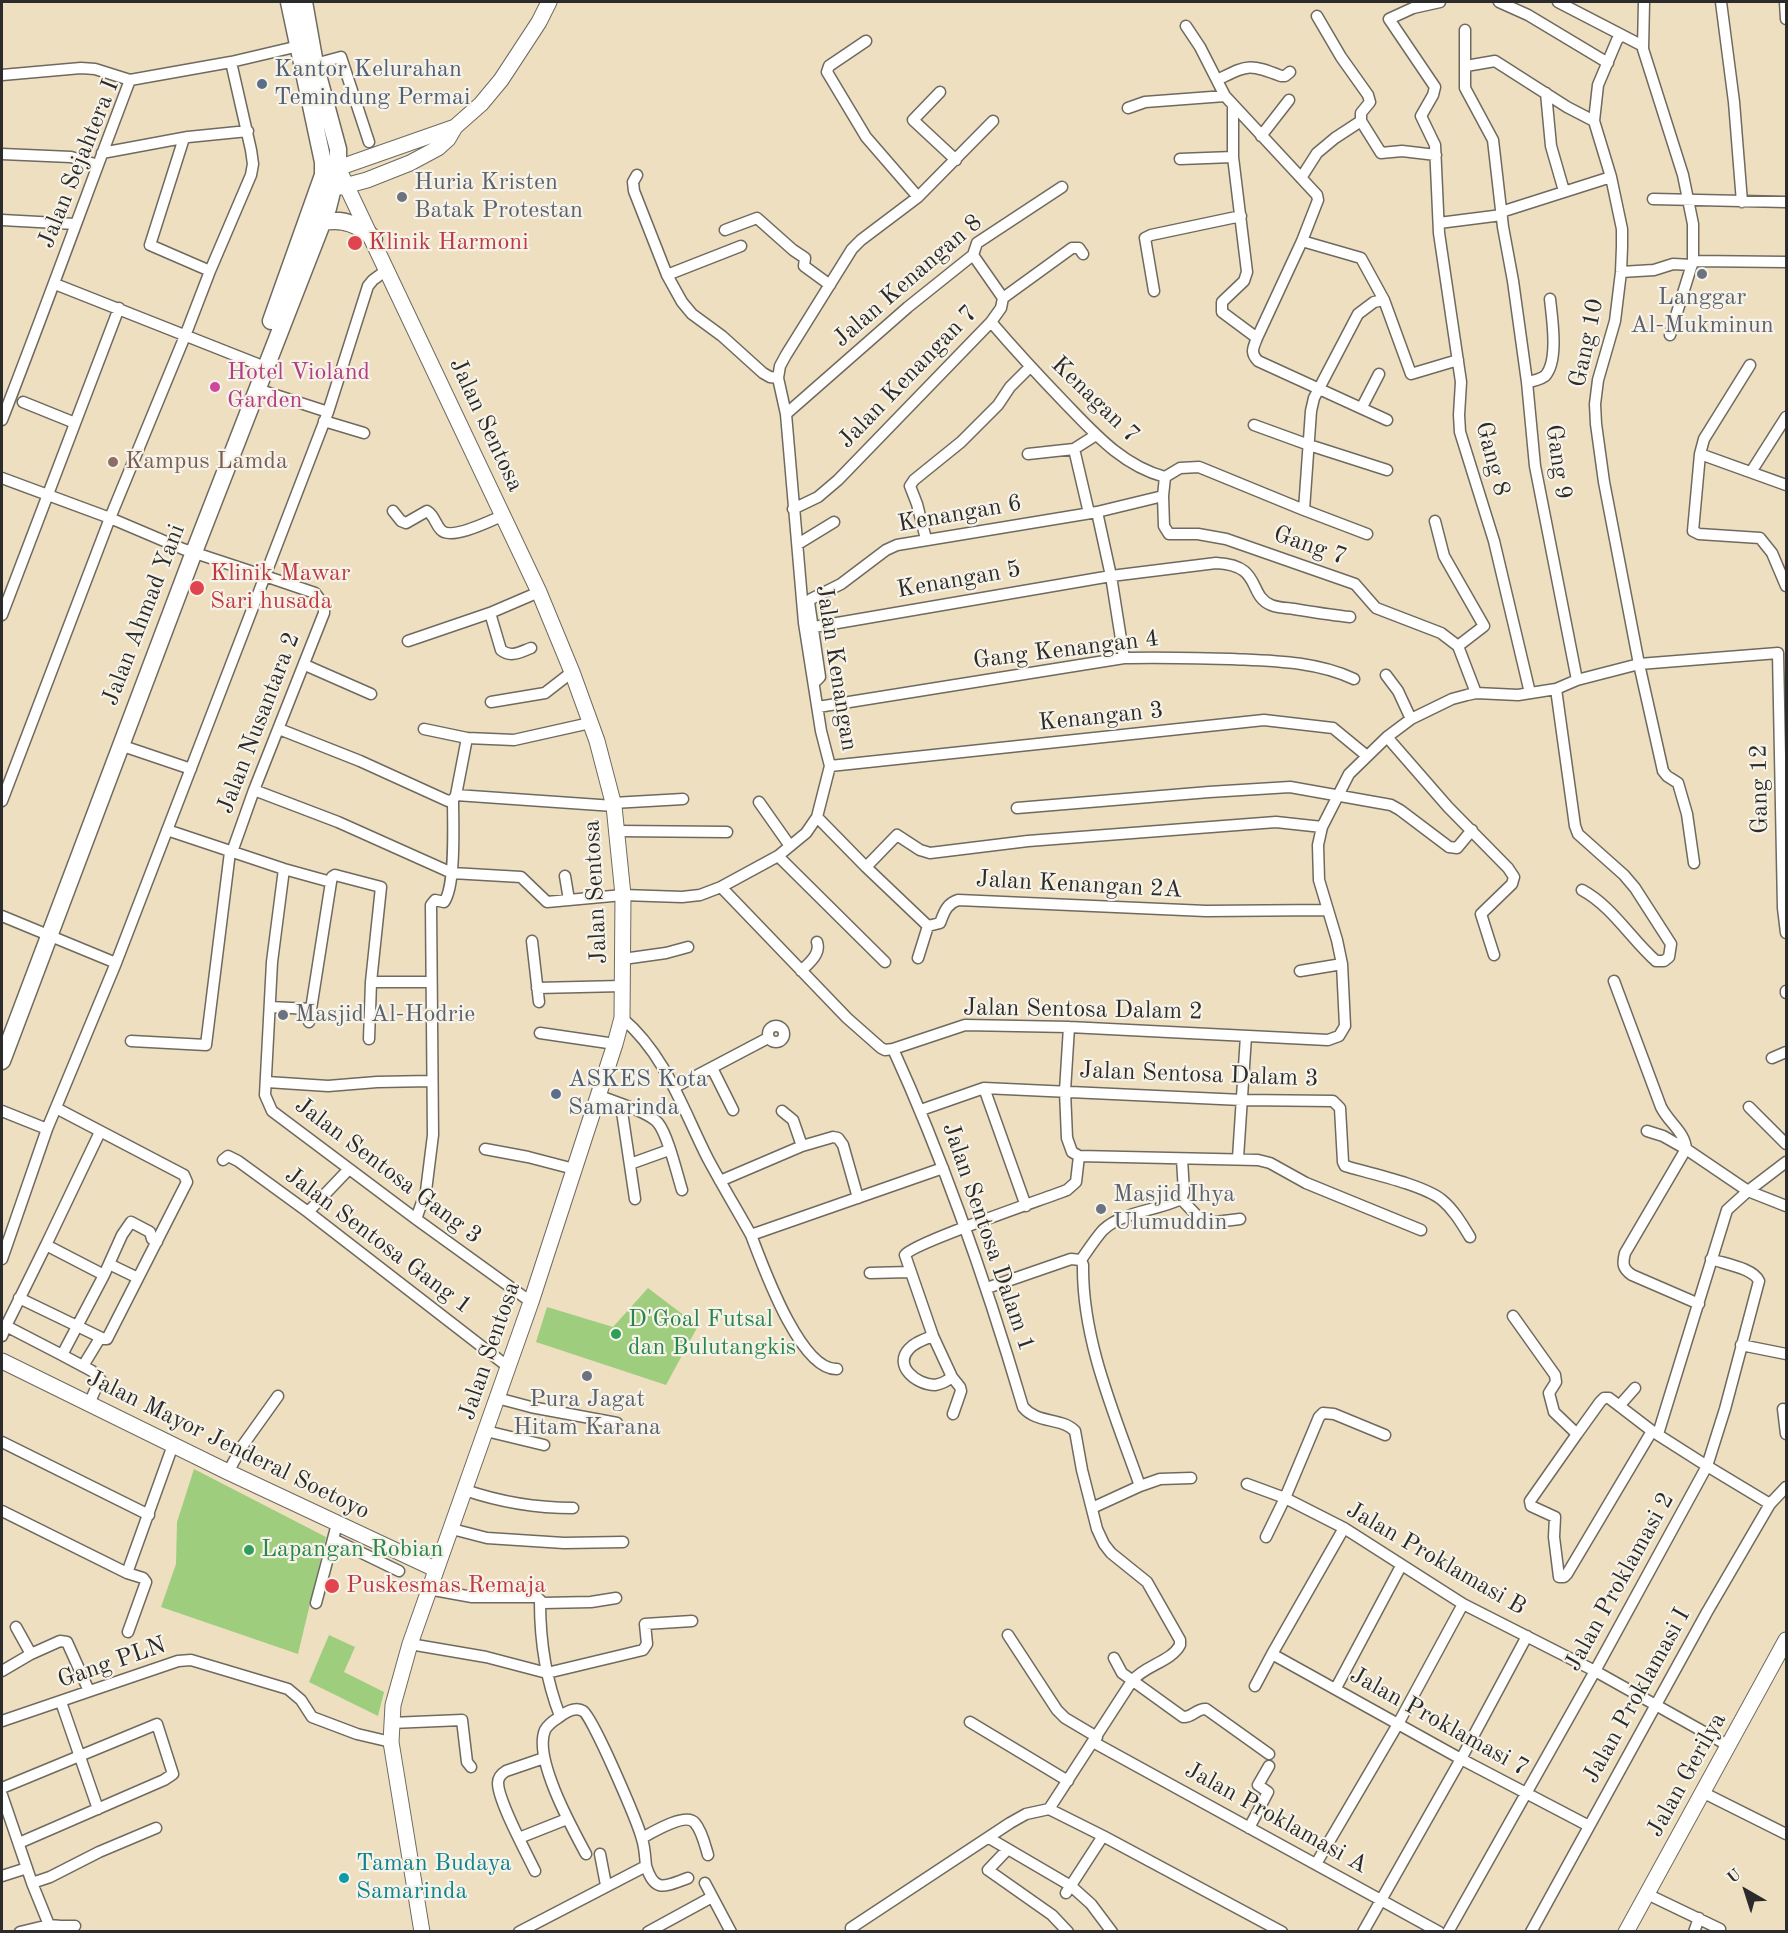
<!DOCTYPE html>
<style>
body{margin:0}
#map{position:relative;width:1788px;height:1933px;overflow:hidden;background:#eedfc0;font-family:"Old Standard TT",serif}
canvas{display:block}
.frame{position:absolute;inset:0;border:3px solid #2b2b2b;pointer-events:none}
.north{position:absolute;left:1716px;top:1861px;width:60px;height:60px;-webkit-text-stroke:4px #f7f3e8;paint-order:stroke;rotate:321deg;font-size:16px;font-weight:700;line-height:24px;text-align:center;color:#2b2b2b}
.north::after{content:'';display:block;margin:auto;width:21px;height:27px;background:#2b2b2b;clip-path:polygon(50% 0,100% 100%,50% 72%,0 100%)}
</style>
<div id="map">
<canvas width="1788" height="1933"></canvas>
<div class="frame"></div>
<div class="north">U</div>
</div>
<script>
const ctx = document.querySelector('canvas').getContext('2d');
ctx.lineJoin = 'round';
function fill(path, color) { ctx.fillStyle = color; ctx.fill(path, 'evenodd'); }
function stroke(path, color, width, dash) { ctx.strokeStyle = color; ctx.lineWidth = width; ctx.lineCap = dash ? 'butt' : 'round'; ctx.setLineDash(dash || []); ctx.stroke(path); }
function drawText(font, color, halo, rows, align = 'center') {
  ctx.font = font + ' "Old Standard TT",serif'; ctx.lineWidth = 4.5; ctx.setLineDash([]); ctx.textBaseline = 'middle'; ctx.strokeStyle = halo; ctx.fillStyle = color; for (const [text, x, y, turn = 0] of rows) {
    ctx.save(); ctx.translate(x, y); ctx.rotate((+turn || 0) * Math.PI / 180); ctx.textAlign = isNaN(turn) ? turn : align; if (halo) ctx.strokeText(text, 0, 0); ctx.fillText(text, 0, 0); ctx.restore();
  }
}
const green = new Path2D(`
 M648,1288L698,1326L666,1385L536,1342L547,1307L613,1327Z
 M194,1469L326,1537L298,1654L161,1607L176,1564L177,1522Z
 M329,1635L355,1647L344,1672L384,1692L378,1716L309,1682Z`);
const street = new Path2D(`
 M1440,2L1413,8L1389,19L1435,87L1433,95L1421,116L1435,145L1439,233L1461,382L1459,415L1460,432L1494,541L1530,693
 M1499,2L1528,15L1608,63
 M1558,2L1643,46
 M1644,2L1643,49L1683,175L1693,224V261L1670,335
 M1721,2L1734,102L1742,202
 M1785,2L1786,19
 M1186,26L1200,47L1225,96L1317,195L1318,200L1302,241L1257,338C1253,348 1250,353 1258,361L1387,420
 M1465,30V88L1493,140L1503,227L1513,281L1527,382L1535,466L1577,680
 M1621,36L1617,40L1598,85L1594,121L1611,177L1622,229V247L1621,272L1615,321L1598,380L1595,404L1596,424L1604,482L1639,664L1663,771L1667,776L1678,783L1687,814L1694,863
 M866,41L829,66L827,72L866,137L918,197
 M315,64L341,57L369,142
 M1466,66L1495,61L1567,107L1594,121
 M2,75L81,68L95,69L130,80
 M1217,80C1248,65 1248,63 1281,76H1285L1290,72
 M940,92L913,120L956,160
 M1546,93L1551,146L1564,191
 M1233,106V157L1247,272L1244,281L1222,302V312L1257,338
 M1128,108L1145,102L1225,96
 M1361,121L1381,153L1402,151L1436,155
 M1261,136L1289,100
 M184,138L150,245L210,271
 M102,153L188,137L248,131
 M2,154L71,157L98,165
 M1180,159L1233,157
 M637,175L633,182L634,191L667,275L682,302L692,314L722,336L763,373L770,377L778,378
 M1301,178L1317,153L1335,138L1361,121V113L1370,102L1368,95L1341,57L1317,16
 M1653,199L1786,202
 M1501,212L1611,177
 M2,220L75,224
 M1439,223L1502,215
 M725,230L757,218L793,250L805,258L804,266L830,285
 M1302,241L1361,258L1384,300L1411,374L1458,360
 M1693,261L1786,262
 M1621,272L1654,270L1673,264L1692,265
 M667,275L741,246
 M55,284L265,367
 M1154,291L1145,238L1151,235L1241,216
 M1003,298L1072,248H1079L1083,254
 M991,322C1015,350 1040,377 1066,404C1095,434 1123,466 1165,477
 M1750,365L1704,439L1700,454L1786,485
 M1527,382C1534,381 1539,380 1545,376C1559,361 1552,318 1550,299
 M257,389L328,412
 M23,402L75,423
 M1362,407L1379,374
 M786,414L908,307L973,255L977,243L1062,187
 M2,420C46,307 87,193 130,80L231,62L299,46
 M324,421L364,433
 M1254,425L1309,445L1387,470
 M1028,454L1074,449
 M1700,454L1693,531L1699,534L1760,538L1772,553L1786,586
 M1751,472L1786,417
 M1165,477L1180,468L1199,467L1304,510L1311,411L1314,398L1358,314L1374,302L1384,300
 M2,478L110,518L183,549L265,576L116,963L47,1129L2,1259
 M1163,496L1164,526L1169,534H1198L1226,539L1355,584L1376,608L1441,633L1458,646
 M793,509L818,497L838,480L991,322L1001,308L1003,298L973,255
 M1304,510L1367,534
 M393,511L401,521L406,523L427,511C435,516 435,524 441,530C451,541 492,520 504,515
 M1097,512L1111,576L1124,658
 M1089,513L1074,449L1096,435
 M1435,521L1444,556L1484,626L1458,646
 M926,539L917,504L910,486L914,480L961,442L998,405L1010,387L1030,367
 M798,544L834,522
 M490,613L501,650C511,658 520,652 531,648
 M2,615L119,308
 M814,627L1111,576L1216,563C1263,565 1247,595 1271,605C1278,608 1287,608 1294,609C1313,612 1331,615 1350,617
 M408,641L490,613L539,592
 M1458,646L1476,693
 M305,665L371,694
 M1386,675L1398,691L1411,719
 M816,681L820,677L819,670L809,602L811,599L841,584L886,550L897,545L1097,512L1163,496L1165,477
 M1556,689L1575,826L1578,834L1624,875L1635,888L1671,944L1669,957L1664,961H1656C1631,939 1612,906 1582,890
 M491,702L545,693L572,672
 M818,707L1124,658C1160,657 1195,658 1231,659C1273,661 1315,661 1354,679
 M279,729L360,761L448,801L453,800L456,795
 M424,729L467,738L514,740L590,723
 M1387,737L1448,807L1508,868L1514,877L1512,884L1481,914L1494,955
 M120,745L191,769
 M830,766L1264,720L1333,728L1367,756
 M254,790L338,822L452,873L521,877L547,902L623,895L682,897L700,895L721,887L778,856L806,833L817,817L830,766L821,731L804,623L786,414L778,378L780,366L786,355L852,249L861,240L918,197L993,121
 M456,795L614,806
 M456,795L467,738
 M2,801L110,518L185,336L210,271L251,175L253,164L251,150L231,62
 M759,802L790,846
 M613,803L683,799
 M1017,808L1209,792L1290,787L1391,805L1400,810L1449,847L1457,848L1472,830
 M817,817L866,867L928,926L940,923C944,913 946,904 958,900L1206,911L1327,910
 M167,830L284,869L331,882L332,877L335,875L381,887L371,982L369,1039
 M617,831L727,832
 M232,852L254,790L324,613V605L315,593L265,576L328,412L368,286L373,280L388,269
 M778,856L885,962
 M866,867L897,835L920,850L930,853L1028,841L1276,822L1322,827
 M284,869L272,962L265,1095L272,1111L416,1219L531,1302
 M565,876L569,900
 M721,887L847,1018L881,1048L885,1050L893,1049
 M2,916L116,963
 M532,941L539,1002
 M918,958L928,926
 M623,959L666,953L688,947
 M801,971C809,963 821,954 817,942
 M1300,971L1342,964
 M1614,981L1661,1107C1669,1123 1685,1132 1686,1149L1748,1191L1786,1206
 M371,982H430
 M537,988L622,986
 M1786,991V993
 M270,1007L311,1009
 M622,1018C666,1055 683,1110 708,1159C722,1185 737,1210 751,1235L943,1168
 M309,1022L331,882
 M768 1034a8 8 0 1 1 16 0a8 8 0 1 1-16 0Z
 M1069,1027L1065,1091L1067,1138L1072,1152L1079,1156L1258,1160L1270,1163L1306,1183L1421,1230
 M540,1033L615,1044
 M131,1041L206,1045L230,852
 M1772,1058L1786,1052
 M712,1068L733,1110
 M267,1082L328,1086L377,1082L431,1081
 M675,1087L768,1038
 M984,1088L1026,1206
 M598,1095C613,1102 648,1111 658,1123C668,1135 677,1174 682,1190
 M621,1105L635,1199
 M1749,1107L1786,1144
 M921,1110L984,1088L1242,1100L1333,1101L1340,1108L1343,1162L1345,1166C1369,1173 1424,1185 1442,1200C1454,1210 1462,1224 1470,1237
 M2,1111L47,1129
 M782,1111L793,1120L802,1146
 M1647,1131L1663,1136L1686,1149L1625,1253C1622,1264 1623,1269 1632,1275L1699,1304
 M485,1149L528,1157L574,1169
 M1238,1158L1246,1036
 M223,1160L228,1156L238,1161L308,1212L507,1366
 M630,1164L669,1150
 M720,1181L802,1146L833,1137L838,1138L843,1145L858,1198
 M1181,1199L1202,1221L1207,1223L1240,1219
 M308,1212L349,1169
 M416,1219L426,1191L433,1135L431,905L435,900L444,902C456,886 453,822 453,800
 M751,1235C763,1266 800,1371 837,1369
 M1081,1260C1088,1250 1095,1239 1103,1230C1123,1211 1157,1211 1181,1199L1184,1192L1182,1159
 M109,1264L138,1278
 M870,1273L910,1272
 M104,1275L122,1235L131,1222L150,1232L152,1239L157,1242
 M987,1288L1071,1259L1081,1260L1083,1265C1082,1341 1115,1415 1140,1486L1160,1479L1191,1478
 M19,1298L104,1339H107L187,1182L184,1175L56,1108
 M1513,1316L1555,1375L1556,1382L1549,1393L1554,1412L1577,1434L1530,1501L1531,1506L1555,1517L1554,1537L1559,1577H1564L1567,1574L1652,1431
 M6,1326L46,1245
 M2,1336L6,1326L62,1355L103,1277L104,1275L46,1245L100,1132
 M933,1336C925,1339 915,1342 909,1349C893,1366 917,1385 935,1385C941,1384 947,1381 952,1377
 M1741,1345L1786,1354
 M62,1355L92,1371L100,1379L89,1404
 M83,1366L100,1338
 M497,1398L531,1407L617,1423
 M1620,1405L1635,1388
 M1783,1409L1786,1434
 M953,1414L961,1391L960,1387L952,1377L933,1336L905,1255C913,1243 1044,1199 1067,1190L1076,1182L1079,1156
 M486,1431L544,1445
 M1577,1434L1600,1402L1604,1398H1609L1652,1431L1707,1466L1770,1504
 M1658,1434L1727,1210L1748,1191L1786,1162
 M2,1442L149,1515
 M228,1472L243,1445L278,1396
 M1247,1484L1285,1498L1344,1528L1463,1604L1595,1671L1729,1746
 M465,1490C500,1502 535,1508 573,1508
 M1092,1508L1140,1486
 M2,1511L127,1573
 M452,1529L487,1538L564,1543L623,1542
 M1266,1537L1285,1498L1319,1417L1323,1413L1334,1414L1385,1435
 M333,1539L399,1571
 M428,1589L472,1597H537L543,1603L591,1602L616,1598
 M540,1602C540,1641 546,1680 560,1716
 M316,1603L337,1524
 M16,1627L31,1654L60,1641L67,1642L89,1691
 M128,1632L146,1582L143,1578L127,1573L173,1445
 M1008,1635L1057,1710L1065,1718L1097,1737
 M410,1644L486,1657L547,1673L643,1650L647,1644L645,1624L692,1621
 M1272,1654L1344,1528
 M1114,1658L1122,1673L1183,1717C1192,1718 1197,1708 1206,1709L1269,1754
 M2,1671L31,1654
 M1255,1686L1272,1654L1461,1759L1589,1826
 M1336,1688L1401,1566
 M61,1702L98,1809
 M2,1721L178,1661L191,1660L288,1689L301,1700L312,1717L357,1734L391,1742
 M970,1722L1068,1781
 M391,1723L462,1720L467,1762L471,1767
 M1093,1742L1439,1932
 M2,1788L157,1724L173,1774L164,1780L19,1843
 M1704,1793L1786,1834
 M2,1795L32,1883L49,1925
 M1049,1809L1132,1681C1145,1665 1171,1662 1180,1645V1640L1147,1582L1111,1553L1104,1544L1097,1529L1082,1470L1075,1431C1061,1417 1037,1424 1023,1407C987,1285 946,1165 893,1049L965,1025L1069,1027L1328,1040L1339,1036L1345,1026L1342,964L1337,940L1319,880L1318,845L1322,827L1349,774L1387,737L1411,719L1452,699L1467,695L1476,693L1518,695L1556,689L1577,680L1639,664L1778,653L1783,908L1786,933
 M1249,1828L1268,1792L1258,1785L1269,1766
 M519,1838L567,1819
 M642,1838C653,1832 686,1812 695,1823C702,1831 705,1845 708,1855
 M989,1838L1071,1886L1091,1904L1112,1932
 M1007,1850L988,1870L1052,1915L1068,1932
 M600,1854L606,1885
 M1316,1864L1398,1724L1463,1604
 M646,1866C655,1894 665,1886 688,1878
 M535,1871C526,1852 498,1801 498,1783C498,1777 501,1774 506,1771L544,1758
 M2,1876L27,1868
 M32,1883L50,1877L99,1852L156,1828
 M705,1883L731,1932
 M1066,1893L1103,1836
 M1647,1894L1720,1929
 M61,1926H75
 M851,1928L1010,1823L1026,1814L1049,1809L1103,1836L1282,1932
 M20,1932L49,1925L61,1926L63,1932
 M519,1932L646,1866C645,1857 645,1848 642,1839C638,1823 592,1715 583,1711C575,1706 564,1713 558,1718C553,1721 548,1725 545,1730C533,1758 572,1828 586,1854
 M648,1932L712,1897
 M1363,1932L1461,1759L1527,1636
 M1448,1932L1595,1671L1707,1466L1725,1409L1759,1281C1753,1268 1725,1264 1711,1259
 M1531,1932L1707,1612L1770,1504L1786,1487
 M1694,1932L1699,1918`);
const secondary = new Path2D(`
 M338,168L539,592L572,672L597,741L614,806L623,895L622,1018L615,1044L531,1302L410,1644L393,1705L391,1742L422,1932
 M338,168L455,127
 M341,187L367,180L410,163L438,148L448,139L455,127L481,104L501,80L539,22L549,2
 M2,1361L228,1472L435,1569
 M1626,1932L1786,1640`);
const primary = new Path2D(`
 M323,222C343,218 359,224 374,239
 M271,321L323,175V162L289,2
 M2,1061L194,552L328,208L338,168V149L315,64L304,2`);
const markers = [
 [262,84,6,"#5c6f8a"],
 [402,197,6,"#6b7280"],
 [355,243,8,"#e0444e"],
 [1702,274,6,"#6b7280"],
 [215,387,6,"#d1479c"],
 [113,462,6,"#8d6e63"],
 [197,588,8,"#e0444e"],
 [283,1015,6,"#6b7280"],
 [556,1094,6,"#5c6f8a"],
 [1101,1209,6,"#6b7280"],
 [616,1334,6,"#2e9e5b"],
 [587,1376,6,"#6b7280"],
 [249,1550,6,"#2e9e5b"],
 [332,1586,8,"#e0444e"],
 [344,1878,6,"#0f9aa8"]
];
const serviceNames = [
 ["Kantor Kelurahan",274,70],
 ["Temindung Permai",274,98],
 ["ASKES Kota",568,1080],
 ["Samarinda",568,1108]
];
const streetNames = [
 ["Jalan Sejahtera I",79,164,-68],
 ["Jalan Kenangan 8",908,281,-41],
 ["Gang 10",1587,343,-78],
 ["Jalan Kenangan 7",908,377,-46],
 ["Kenagan 7",1095,400,44],
 ["Jalan Sentosa",486,425,65],
 ["Gang 8",1492,459,75],
 ["Gang 9",1558,462,82],
 ["Kenangan 6",960,514,-10],
 ["Gang 7",1310,546,19],
 ["Kenangan 5",959,580,-10],
 ["Jalan Ahmad Yani",144,615,-69],
 ["Gang Kenangan 4",1066,650,-7],
 ["Jalan Kenangan",836,668,81],
 ["Kenangan 3",1101,717,-6],
 ["Jalan Nusantara 2",259,723,-69],
 ["Gang 12",1760,789,-91],
 ["Jalan Kenangan 2A",1079,885,3],
 ["Jalan Sentosa",596,892,-93],
 ["Jalan Sentosa Dalam 2",1083,1010,1],
 ["Jalan Sentosa Dalam 3",1199,1075,2],
 ["Jalan Sentosa Gang 3",388,1171,37],
 ["Jalan Sentosa Dalam 1",988,1237,71],
 ["Jalan Sentosa Gang 1",378,1241,37],
 ["Jalan Sentosa",490,1351,-71],
 ["Jalan Mayor Jenderal Soetoyo",228,1445,26],
 ["Jalan Proklamasi B",1436,1559,30],
 ["Jalan Proklamasi 2",1620,1582,-61],
 ["Gang PLN",112,1663,-19],
 ["Jalan Proklamasi I",1637,1696,-61],
 ["Jalan Proklamasi 7",1439,1722,29],
 ["Jalan Gerilya",1687,1775,-61],
 ["Jalan Proklamasi A",1276,1818,29]
];
const worshipNames = [
 ["Huria Kristen",414,183],
 ["Batak Protestan",414,211],
 ["Langgar",1702,298,"center"],
 ["Al-Mukminun",1702,326,"center"],
 ["Masjid Al-Hodrie",295,1015],
 ["Masjid Ihya",1113,1195],
 ["Ulumuddin",1113,1223],
 ["Pura Jagat",587,1400,"center"],
 ["Hitam Karana",587,1428,"center"]
];
const healthNames = [
 ["Klinik Harmoni",368,243],
 ["Klinik Mawar",210,574],
 ["Sari husada",210,602],
 ["Puskesmas Remaja",346,1586]
];
const hotelNames = [
 ["Hotel Violand",227,373],
 ["Garden",227,401]
];
const educationNames = [
 ["Kampus Lamda",125,462]
];
const leisureNames = [
 ["D'Goal Futsal",628,1320],
 ["dan Bulutangkis",628,1348],
 ["Lapangan Robian",261,1550]
];
const cultureNames = [
 ["Taman Budaya",356,1864],
 ["Samarinda",356,1892]
];
fill(green, '#9ece7d');
stroke(street, '#6f6a5f', 13);
stroke(secondary, '#6f6a5f', 17);
stroke(primary, '#6f6a5f', 19);
stroke(street, '#fff', 10);
stroke(secondary, '#fff', 15);
stroke(primary, '#fff', 16);
for (const [x, y, r, color] of markers) { const dot = new Path2D(); dot.arc(x, y, r, 0, 2 * Math.PI); ctx.fillStyle = color; ctx.fill(dot); stroke(dot, '#f7f3e8', 2); }
drawText('24px', '#4e5e75', '#f7f3e8', serviceNames, 'left');
drawText('24px', '#2b2b2b', '#f7f3e8', streetNames);
drawText('24px', '#5b616d', '#f7f3e8', worshipNames, 'left');
drawText('24px', '#be3a42', '#f7f3e8', healthNames, 'left');
drawText('24px', '#b23c85', '#f7f3e8', hotelNames, 'left');
drawText('24px', '#785e54', '#f7f3e8', educationNames, 'left');
drawText('24px', '#27864d', '#f7f3e8', leisureNames, 'left');
drawText('24px', '#0d838f', '#f7f3e8', cultureNames, 'left');
</script>
